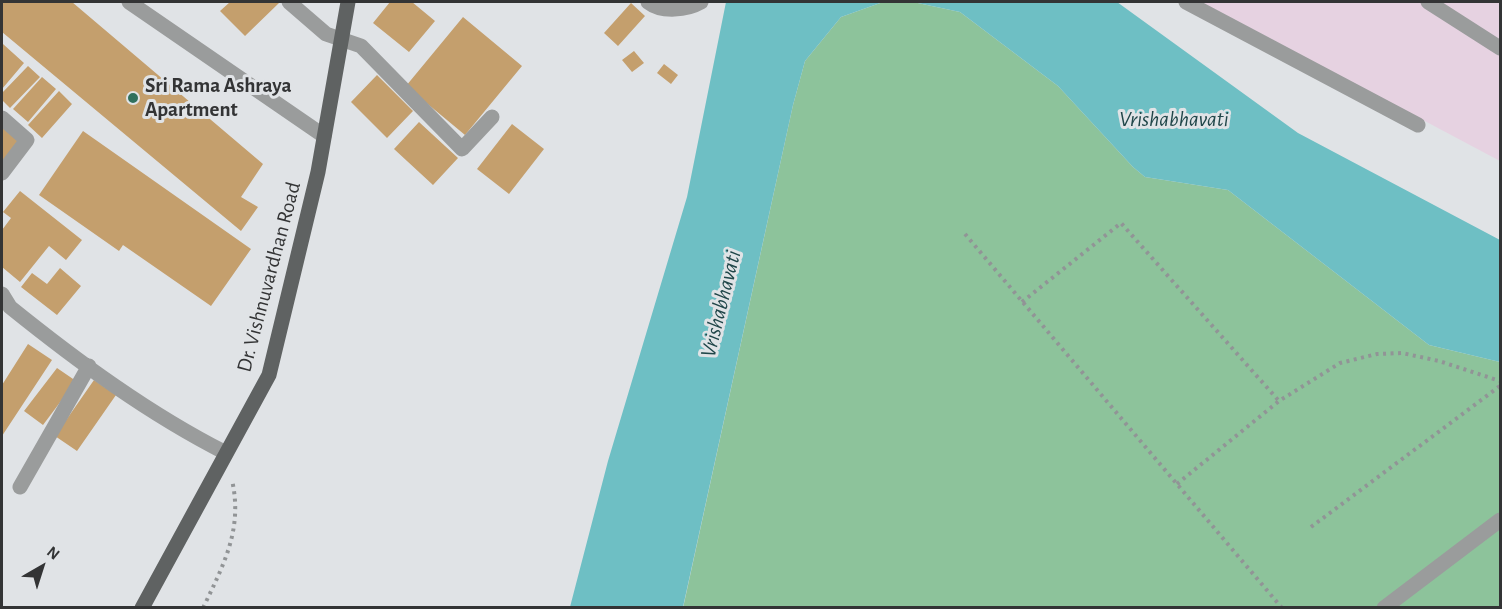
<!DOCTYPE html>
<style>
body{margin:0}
#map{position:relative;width:1502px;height:609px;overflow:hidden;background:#e0e3e6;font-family:"Alegreya Sans",sans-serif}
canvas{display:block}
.frame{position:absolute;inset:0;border:3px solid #333435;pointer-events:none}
.north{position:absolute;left:12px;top:537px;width:60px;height:60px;-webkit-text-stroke:4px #e0e3e6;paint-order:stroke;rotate:39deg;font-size:16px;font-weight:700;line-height:24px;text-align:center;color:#333435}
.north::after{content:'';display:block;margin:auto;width:21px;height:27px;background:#333435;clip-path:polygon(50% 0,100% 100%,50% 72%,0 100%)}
</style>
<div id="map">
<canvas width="1502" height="609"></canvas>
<div class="frame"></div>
<div class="north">N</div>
</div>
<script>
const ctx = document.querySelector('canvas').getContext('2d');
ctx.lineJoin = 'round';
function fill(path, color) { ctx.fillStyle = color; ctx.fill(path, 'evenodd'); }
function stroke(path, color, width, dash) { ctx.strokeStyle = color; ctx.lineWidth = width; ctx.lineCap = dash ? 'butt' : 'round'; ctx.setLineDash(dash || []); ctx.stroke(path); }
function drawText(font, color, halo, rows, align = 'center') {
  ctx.font = font + ' "Alegreya Sans",sans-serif'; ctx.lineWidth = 6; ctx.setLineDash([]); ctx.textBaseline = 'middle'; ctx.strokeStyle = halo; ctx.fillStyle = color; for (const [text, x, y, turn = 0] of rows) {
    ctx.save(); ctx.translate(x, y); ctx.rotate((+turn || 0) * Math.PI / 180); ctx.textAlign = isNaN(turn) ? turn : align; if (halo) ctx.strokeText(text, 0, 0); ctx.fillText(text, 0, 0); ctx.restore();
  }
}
const industrial = new Path2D(`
 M1201,2H1500V161Z`);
const forest = new Path2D(`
 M883,2H913L960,12L1058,86L1133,167L1145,177L1228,190L1429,345L1500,362V607L683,608L793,105L805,61L841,17Z`);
const water = new Path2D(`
 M726,2H883L841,17L805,61L793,105L683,607H570L608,461L687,197Z
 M913,2H1117L1298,133L1500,240V362L1429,345L1228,190L1145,177L1133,167L1058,86L960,12Z`);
const building = new Path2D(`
 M2,2H72L263,164L241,197L258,207L241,231L2,32Z
 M230,2H277L279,3L245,36L220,11Z
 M390,2H412L435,21L409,52L373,23Z
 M631,3L645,16L618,46L604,33Z
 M463,17L522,66L465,135L406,86Z
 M3,44L24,63L2,89V45Z
 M634,51L644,63L632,72L622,60Z
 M664,64L678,75L671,84L657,73Z
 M28,66L40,77L10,108L2,100V93Z
 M377,75L413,111L387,138L351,102Z
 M42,77L56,89L28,122L13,109Z
 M59,91L72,104L42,138L28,125Z
 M419,122L458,158L433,185L394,149Z
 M512,124L544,149L509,194L477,169Z
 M3,126L22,141L2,167V128Z
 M83,131L251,249L211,306L123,245L119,251L39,195Z
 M20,191L82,240L66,260L49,246L20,282L2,267V230L11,218L3,212Z
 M60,268L81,286L57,315L21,287L32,273L47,284Z
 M28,344L52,360L2,436V385Z
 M57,368L76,381L43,425L24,411Z
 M94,380L116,395L77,451L55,436Z`);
const path = new Path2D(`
 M965,234L1282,608
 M1022,302L1121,223L1279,401
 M1177,484L1279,401L1340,363L1377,354L1402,353L1439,361L1500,381
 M1311,527L1500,386
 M203,608C224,564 243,529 232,480`);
const minor = new Path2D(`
 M129,2L324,136
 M289,2L326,34L361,46L462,149L492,117
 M648,2C662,13 687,10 701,2
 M1186,2L1418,125
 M1428,2L1500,48
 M2,118L27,140L2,173
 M2,294L10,307C77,361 149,414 226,453
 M20,487L89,366
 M1384,608L1500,520`);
const major = new Path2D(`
 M142,608L269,375L318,172L348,2`);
const markers = [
 [133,98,6,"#30705d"]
];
const poiNames = [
 ["Sri Rama Ashraya",145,86],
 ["Apartment",145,110]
];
const streetNames = [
 ["Dr. Vishnuvardhan Road",269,277,-75]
];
const waterNames = [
 ["Vrishabhavati",1174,119],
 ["Vrishabhavati",721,304,-76]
];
fill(industrial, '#e6d2e1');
fill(forest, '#8dc39b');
fill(water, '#6ebfc4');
fill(building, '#c49f6d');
stroke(path, '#919496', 4, [3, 4.5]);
stroke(minor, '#9a9c9c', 15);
stroke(major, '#5f6262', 15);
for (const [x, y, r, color] of markers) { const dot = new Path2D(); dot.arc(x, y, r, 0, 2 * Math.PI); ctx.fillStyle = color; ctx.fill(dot); stroke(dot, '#e0e3e6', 2); }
drawText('bold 21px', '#333435', '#e0e3e6', poiNames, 'left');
drawText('21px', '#333435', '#e0e3e6', streetNames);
drawText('italic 22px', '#204649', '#e0e3e6', waterNames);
</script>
